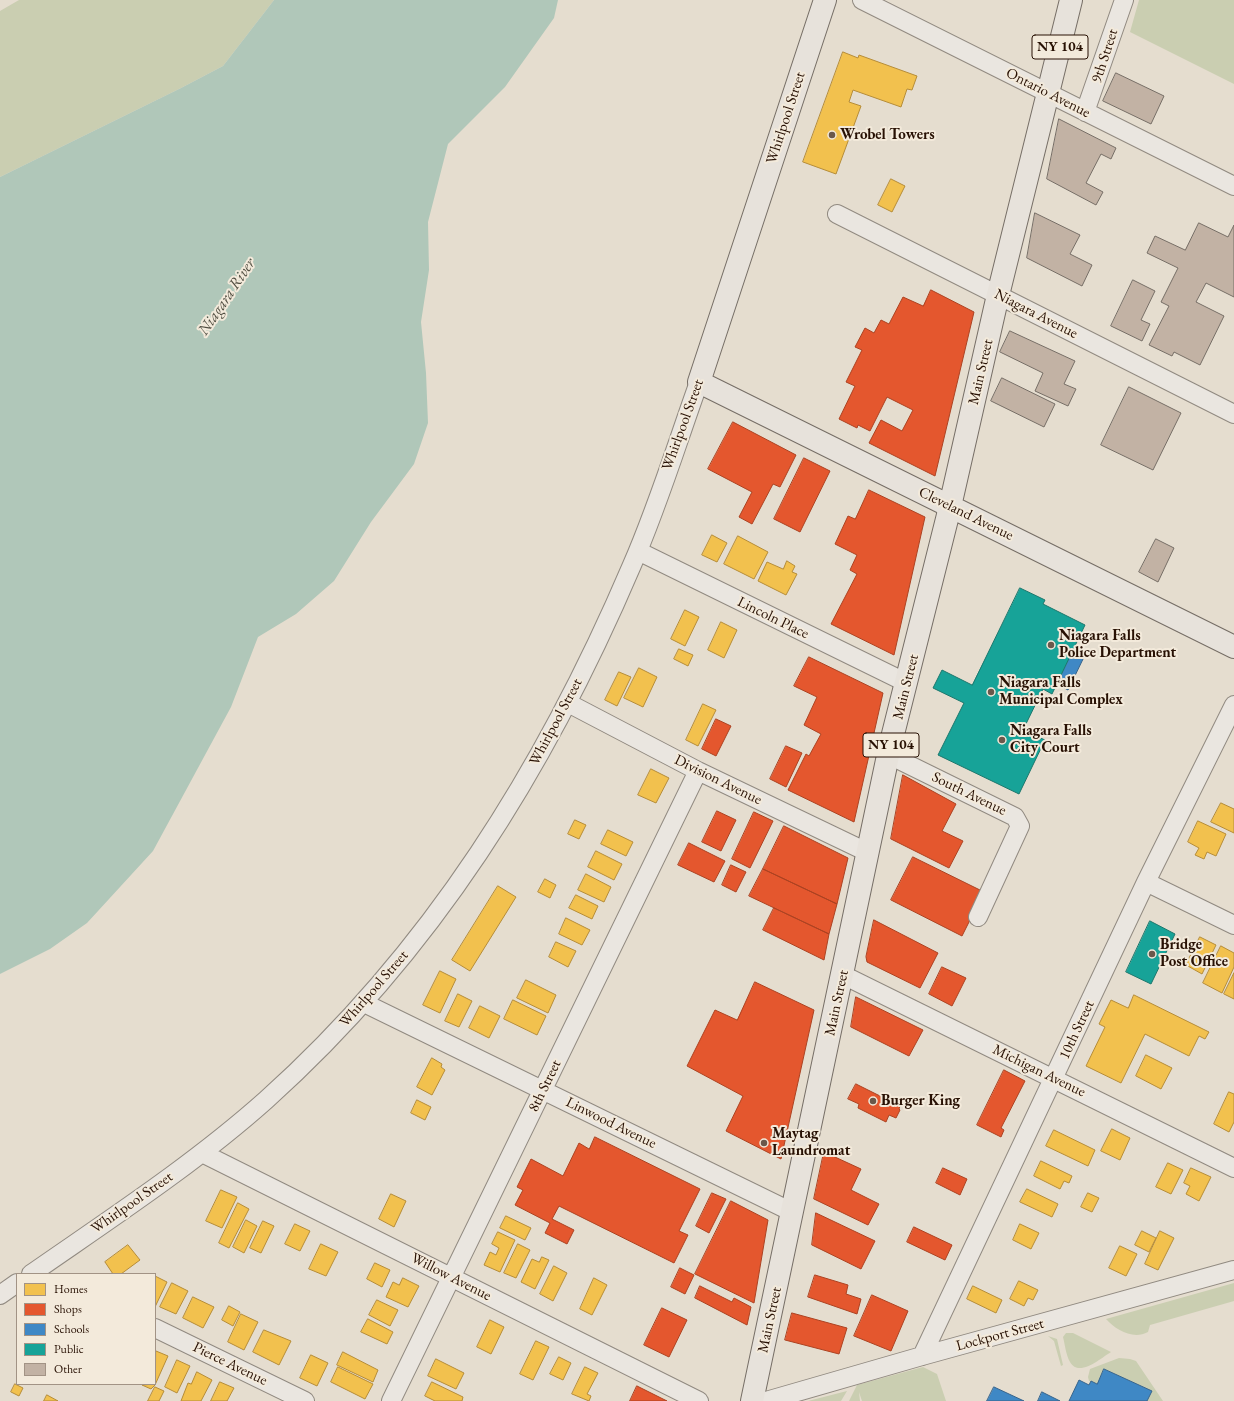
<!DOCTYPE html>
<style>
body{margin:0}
#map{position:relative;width:1234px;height:1401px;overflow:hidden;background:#e5ddcf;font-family:"EB Garamond",serif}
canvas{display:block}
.legend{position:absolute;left:16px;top:1273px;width:140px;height:112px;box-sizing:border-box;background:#f3eadb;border:1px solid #a29385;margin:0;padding:5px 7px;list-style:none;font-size:12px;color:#281104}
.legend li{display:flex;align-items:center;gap:8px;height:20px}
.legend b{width:20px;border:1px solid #a29385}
</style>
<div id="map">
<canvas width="1234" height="1401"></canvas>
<ul class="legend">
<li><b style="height:11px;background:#f2c14e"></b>Homes</li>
<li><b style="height:11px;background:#e4572e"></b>Shops</li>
<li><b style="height:11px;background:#3f88c5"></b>Schools</li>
<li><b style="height:11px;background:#17a398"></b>Public</li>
<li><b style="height:11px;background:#c2b2a4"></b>Other</li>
</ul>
</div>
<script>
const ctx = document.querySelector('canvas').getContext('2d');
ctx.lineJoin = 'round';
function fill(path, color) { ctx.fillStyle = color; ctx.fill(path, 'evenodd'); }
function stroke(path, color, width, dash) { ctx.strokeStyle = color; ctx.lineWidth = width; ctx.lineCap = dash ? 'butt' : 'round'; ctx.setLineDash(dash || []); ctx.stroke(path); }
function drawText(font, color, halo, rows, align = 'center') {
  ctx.font = font + ' "EB Garamond",serif'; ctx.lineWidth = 4; ctx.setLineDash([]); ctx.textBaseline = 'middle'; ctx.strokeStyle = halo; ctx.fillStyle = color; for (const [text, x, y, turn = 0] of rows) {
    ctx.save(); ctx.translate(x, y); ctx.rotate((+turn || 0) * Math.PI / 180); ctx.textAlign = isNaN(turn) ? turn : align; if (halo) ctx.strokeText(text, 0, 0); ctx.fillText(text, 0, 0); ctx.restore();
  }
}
const green = new Path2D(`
 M19,0H274L223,66L181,88L0,177V11Z
 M1139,0H1234V84L1130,32Z
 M1234,1283V1301L1150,1325L1148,1332C1133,1340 1116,1330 1106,1319Z
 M1066,1333H1073L1111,1352C1101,1358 1079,1378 1070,1362C1066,1355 1065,1345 1063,1337Z
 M1048,1336L1057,1339L1063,1365L1061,1366L1054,1341Z
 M1119,1358L1130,1359L1136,1361L1163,1401H1147L1151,1391L1104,1369L1097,1384L1089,1381L1088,1377L1090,1369Z
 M923,1367L937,1374L946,1401H862L859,1392L860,1401H849L857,1385Z
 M847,1391L841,1401H808Z`);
const water = new Path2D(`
 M274,0H558L554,18L505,87L448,144L428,222L429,270L421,322L426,373L428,423L414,464L371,522L334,581L296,614L258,637L231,707L153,851L87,923L50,949L0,974V177L181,88L223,66Z`);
const homes = new Path2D(`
 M843,52L858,58L859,55L917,76L912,90L907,89L901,107L853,90L849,102L861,106L836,174L803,162Z
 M891,179L905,186L892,212L878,205Z
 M712,535L727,543L717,562L702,555Z
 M738,536L768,552L754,579L724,564Z
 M787,561L795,566L792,572L797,574L786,595L758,581L767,562L783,569Z
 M685,610L699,617L685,646L671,639Z
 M721,622L737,630L724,658L708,650Z
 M679,649L693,655L688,666L674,659Z
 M639,668L657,677L643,707L624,698Z
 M619,672L631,677L617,706L605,700Z
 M703,704L716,710L698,746L686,740Z
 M651,769L669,778L656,803L638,795Z
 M1221,803L1234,809V833L1211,822Z
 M575,820L586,825L579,839L568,834Z
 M1198,821L1226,834L1216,856L1207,852L1204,859L1195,855L1199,848L1188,842Z
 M608,830L633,842L626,856L601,844Z
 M596,851L622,864L614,880L588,867Z
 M586,874L611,887L604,902L578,890Z
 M545,879L556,885L550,898L538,892Z
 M498,886L516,897L470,971L452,960Z
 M576,895L598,906L592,919L569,908Z
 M566,918L590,930L582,945L559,934Z
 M1200,937L1216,945L1202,974L1186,965Z
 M556,942L576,951L568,967L549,957Z
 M1221,946L1234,953V967L1222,993L1203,983Z
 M440,971L456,979L440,1013L423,1005Z
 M1234,973V999L1224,994Z
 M526,980L556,995L548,1013L517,998Z
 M458,994L472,1001L459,1027L445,1021Z
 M1134,995L1209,1032L1205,1039L1199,1036L1189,1056L1145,1034L1121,1083L1086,1066L1105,1027L1099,1024L1111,1000L1128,1008Z
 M513,1000L546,1016L537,1035L504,1019Z
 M480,1006L500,1016L489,1038L469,1028Z
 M1146,1055L1172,1068L1161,1089L1136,1076Z
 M432,1058L442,1064L441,1067L445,1070L432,1095L417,1087Z
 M1229,1092L1234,1094V1122L1229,1132L1214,1124Z
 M417,1100L431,1107L425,1120L411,1113Z
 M1112,1129L1130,1138L1120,1160L1101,1151Z
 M1054,1130L1095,1150L1088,1166L1046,1146Z
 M1041,1161L1072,1176L1069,1183L1064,1181L1060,1189L1034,1176Z
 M1168,1163L1183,1170L1171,1194L1156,1187Z
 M1191,1168L1211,1177L1199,1201L1186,1194L1190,1186L1184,1183Z
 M1027,1189L1058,1204L1052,1217L1020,1202Z
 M221,1190L237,1197L222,1228L206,1221Z
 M1088,1193L1099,1198L1092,1212L1081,1207Z
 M391,1194L406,1201L394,1227L379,1219Z
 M238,1203L249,1209L229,1248L219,1243Z
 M506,1216L531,1228L525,1240L500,1228Z
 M246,1220L257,1226L244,1253L233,1247Z
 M263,1221L274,1226L261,1253L250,1248Z
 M295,1224L310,1231L300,1251L285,1244Z
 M1020,1224L1039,1233L1031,1249L1013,1240Z
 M1142,1231L1156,1238L1149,1252L1135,1245Z
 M1160,1231L1174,1238L1158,1270L1145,1264Z
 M498,1232L515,1240L500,1272L484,1265L490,1252L496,1255L499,1248L492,1244Z
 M321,1244L338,1252L326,1276L309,1269Z
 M518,1244L530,1250L516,1278L504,1273Z
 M128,1245L140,1260L121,1274H113L105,1262Z
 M1120,1246L1137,1254L1126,1276L1109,1268Z
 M542,1257L549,1260L535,1289L521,1282L532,1259L539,1262Z
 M375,1263L390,1270L382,1287L367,1279Z
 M554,1266L567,1273L553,1301L540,1294Z
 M155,1276L167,1282L155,1307Z
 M403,1278L419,1286L408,1307L386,1297L393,1282L399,1285Z
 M594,1278L607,1285L592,1315L580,1309Z
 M1019,1281L1038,1290L1033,1300L1028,1298L1024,1306L1010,1299Z
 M172,1283L188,1291L176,1314L160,1307Z
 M973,1286L1002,1300L996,1313L967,1299Z
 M193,1297L214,1307L203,1328L183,1318Z
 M377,1300L398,1310L390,1326L369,1315Z
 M229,1306L240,1312L233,1326L222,1320Z
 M241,1314L258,1322L244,1350L228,1342Z
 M368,1319L393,1332L387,1344L361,1332Z
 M490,1320L504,1327L491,1354L477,1347Z
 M264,1330L291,1341L279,1365L253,1352Z
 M536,1341L549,1347L533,1380L520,1374Z
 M156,1351L168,1356L155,1385L151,1389L142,1385L155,1384Z
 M343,1352L378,1370L373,1382L337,1365Z
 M311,1355L328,1363L317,1386L300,1378Z
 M559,1357L571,1363L563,1380L550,1374Z
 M436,1359L464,1373L456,1389L428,1376Z
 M177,1360L190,1366L177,1393L165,1387Z
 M338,1367L373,1384L365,1399L331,1382Z
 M585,1367L598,1373L587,1394L591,1396L589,1401L572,1394Z
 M197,1372L212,1380L201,1401H181L188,1383L191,1384Z
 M220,1382L234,1388L227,1401H211Z
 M432,1382L463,1397L462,1401H435L425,1396Z
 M15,1384L23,1388L19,1396L11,1392Z
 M155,1387L164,1391L159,1401H148Z
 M47,1395L58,1401H44Z`);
const shops = new Path2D(`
 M931,290L974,312L935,476L869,443L881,420L902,431L913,410L887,397L870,431L858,425L857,428L839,419L855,386L846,382L862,350L855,347L865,328L874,333L881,320L889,324L903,297L923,306Z
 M733,422L796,455L780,487L773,484L752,524L739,517L752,492L708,469Z
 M804,458L830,471L800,532L774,519Z
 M869,490L925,517L894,655L831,624L857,574L850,570L857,555L835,544L848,516L855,519Z
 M809,657L883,693L854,822L788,790L806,754L809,756L821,734L804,725L817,697L794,686Z
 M716,719L731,726L716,756L702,749Z
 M786,746L802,753L786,787L770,779Z
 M903,775L956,804L942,831L963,841L949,868L891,839Z
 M717,811L736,820L721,851L702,842Z
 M754,812L773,821L750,868L732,859Z
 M784,826L848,858L837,904L763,869Z
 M689,843L725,861L714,882L678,865Z
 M913,857L984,892L962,936L891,900Z
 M731,865L746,872L736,892L722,885Z
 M763,869L837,904L829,934L749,896Z
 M774,908L829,934L824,960L763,930Z
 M874,920L938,953L920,988L867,962L866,957Z
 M942,967L966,978L952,1006L929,994Z
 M755,982L814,1010L781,1159L726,1131L743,1096L687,1066L715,1010L737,1020Z
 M856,997L923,1030L909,1056L851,1027Z
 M1004,1070L1025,1081L1001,1128L1004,1130L1001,1137L977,1125Z
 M856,1084L900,1106L899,1109L900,1110L896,1118L889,1115L886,1122L858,1108L859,1104L848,1099Z
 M595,1137L700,1189L679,1231L688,1235L674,1263L559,1206L552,1219L574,1230L567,1244L545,1233L550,1223L515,1205L523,1190L517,1187L531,1159L563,1176L579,1143L589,1149Z
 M824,1152L861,1169L851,1190L879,1204L868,1225L814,1199Z
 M943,1168L967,1179L960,1195L936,1183Z
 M712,1193L726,1199L709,1233L696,1226Z
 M731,1201L768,1220L754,1303L695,1274Z
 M816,1213L875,1241L861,1269L812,1245Z
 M914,1227L952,1245L945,1260L907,1242Z
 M680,1268L694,1275L685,1294L671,1287Z
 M815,1275L848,1285L846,1294L861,1299L857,1314L808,1297Z
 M700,1286L732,1302L734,1298L751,1307L747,1325L695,1298Z
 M872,1295L908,1311L891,1351L854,1336Z
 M662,1308L687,1320L669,1357L644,1345Z
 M792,1313L847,1328L839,1354L785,1340Z
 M637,1386L667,1401H630Z`);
const schools = new Path2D(`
 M1073,650L1085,655L1068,690L1057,684Z
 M1104,1369L1152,1391L1147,1401H1069L1079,1380L1089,1385L1091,1381L1097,1384Z
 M994,1387L1024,1401H987Z
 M1042,1392L1060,1401H1038Z`);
const public = new Path2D(`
 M1020,588L1045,600L1043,604L1085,625L1052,694L1043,689L1023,730L1045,740L1019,794L938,755L964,703L933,688L942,670L972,685Z
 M1150,921L1175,934L1151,984L1126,972Z`);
const building = new Path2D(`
 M1116,73L1164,96L1151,124L1103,101Z
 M1059,119L1116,148L1111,159L1101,154L1086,183L1103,192L1096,205L1047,179Z
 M1035,213L1080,235L1070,254L1092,265L1082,286L1027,258Z
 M1199,223L1228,237L1234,225V297L1206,283L1196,302L1224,316L1200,365L1174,352L1172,356L1149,345L1169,306L1161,302L1178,268L1147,253L1155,236L1185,250Z
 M1133,280L1155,291L1141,320L1150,324L1142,341L1111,326Z
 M1010,331L1075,361L1064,384L1076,389L1068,406L1035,391L1043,373L1000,352Z
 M1002,378L1055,404L1044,427L991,401Z
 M1129,387L1181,413L1153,470L1101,445Z
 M1156,539L1174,548L1158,582L1139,572Z`);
const minor = new Path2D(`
 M862,0L1234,186
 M1085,112L1124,0
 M837,214L1234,414
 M638,551L907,683
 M568,703L698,771L869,853
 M889,755L1015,817L1020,826L978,917
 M1146,882L1234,925
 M843,975L1234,1168
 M364,1003L792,1212
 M202,1153L699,1401
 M31,1274C110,1219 193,1165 266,1100C432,951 545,769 632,565C658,506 677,443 699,382
 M0,1295L17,1283
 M155,1328L305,1401
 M922,1356L1146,882L1234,705
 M391,1401L698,771
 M766,1401L922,1356L1234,1270`);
const major = new Path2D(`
 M825,0L699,382L1234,647
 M752,1401L890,746L948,515L998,295L1071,0`);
const markers = [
 [832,135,4,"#6a584b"],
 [1051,645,4,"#6a584b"],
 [991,692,4,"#6a584b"],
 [1002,740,4,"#6a584b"],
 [1152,954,4,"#6a584b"],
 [873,1101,4,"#6a584b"],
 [764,1143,4,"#6a584b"]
];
const shields = [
 [1060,47,56],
 [891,745,56]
];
const shieldNames = [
 ["NY 104",1060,47],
 ["NY 104",891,745]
];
const streetNames = [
 ["9th Street",1105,56,-72],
 ["Ontario Avenue",1048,93,27],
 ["Whirlpool Street",786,118,-72],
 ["Niagara Avenue",1036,314,27],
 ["Main Street",981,372,-77],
 ["Whirlpool Street",683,425,-70],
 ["Cleveland Avenue",966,514,26],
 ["Lincoln Place",773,618,26],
 ["Main Street",906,687,-76],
 ["Whirlpool Street",556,722,-62],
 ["Division Avenue",718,780,26],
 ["South Avenue",969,794,26],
 ["Whirlpool Street",374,989,-49],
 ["Main Street",837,1003,-78],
 ["10th Street",1077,1030,-65],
 ["Michigan Avenue",1039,1071,26],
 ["8th Street",545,1086,-64],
 ["Linwood Avenue",611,1123,26],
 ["Whirlpool Street",132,1203,-35],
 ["Willow Avenue",451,1277,27],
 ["Main Street",770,1320,-78],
 ["Lockport Street",1000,1335,-15],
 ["Pierce Avenue",230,1364,26]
];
const poiNames = [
 ["Wrobel Towers",840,135],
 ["Niagara Falls",1059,636],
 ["Police Department",1059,653],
 ["Niagara Falls",999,683],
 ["Municipal Complex",999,700],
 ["Niagara Falls",1010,731],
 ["City Court",1010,748],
 ["Bridge",1160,945],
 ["Post Office",1160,962],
 ["Burger King",881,1101],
 ["Maytag",772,1134],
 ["Laundromat",772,1151]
];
const waterNames = [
 ["Niagara River",227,297,-56]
];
fill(green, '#caceb1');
fill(water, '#b0c7b9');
fill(homes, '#f2c14e');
stroke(homes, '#b58c38', 1);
fill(shops, '#e4572e');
stroke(shops, '#ac4221', 1);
fill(schools, '#3f88c5');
stroke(schools, '#38648b', 1);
fill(public, '#17a398');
stroke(public, '#1c776c', 1);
fill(building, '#c2b2a4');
stroke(building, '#766e66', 1);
stroke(minor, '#918a81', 20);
stroke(major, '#766e66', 24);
stroke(minor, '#eae6e0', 18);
stroke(major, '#e7e2db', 22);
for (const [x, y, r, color] of markers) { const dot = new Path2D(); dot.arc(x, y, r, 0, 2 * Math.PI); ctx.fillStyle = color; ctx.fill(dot); stroke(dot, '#f3eadb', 1.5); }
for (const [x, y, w] of shields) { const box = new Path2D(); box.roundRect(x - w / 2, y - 12, w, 24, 3); ctx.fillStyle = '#f3eadb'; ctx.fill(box); stroke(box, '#281104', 1); }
drawText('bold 14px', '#281104', null, shieldNames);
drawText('15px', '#281104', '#f3eadb', streetNames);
drawText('bold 15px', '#281104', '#f3eadb', poiNames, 'left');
drawText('italic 16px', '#504d40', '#f3eadb', waterNames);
</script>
